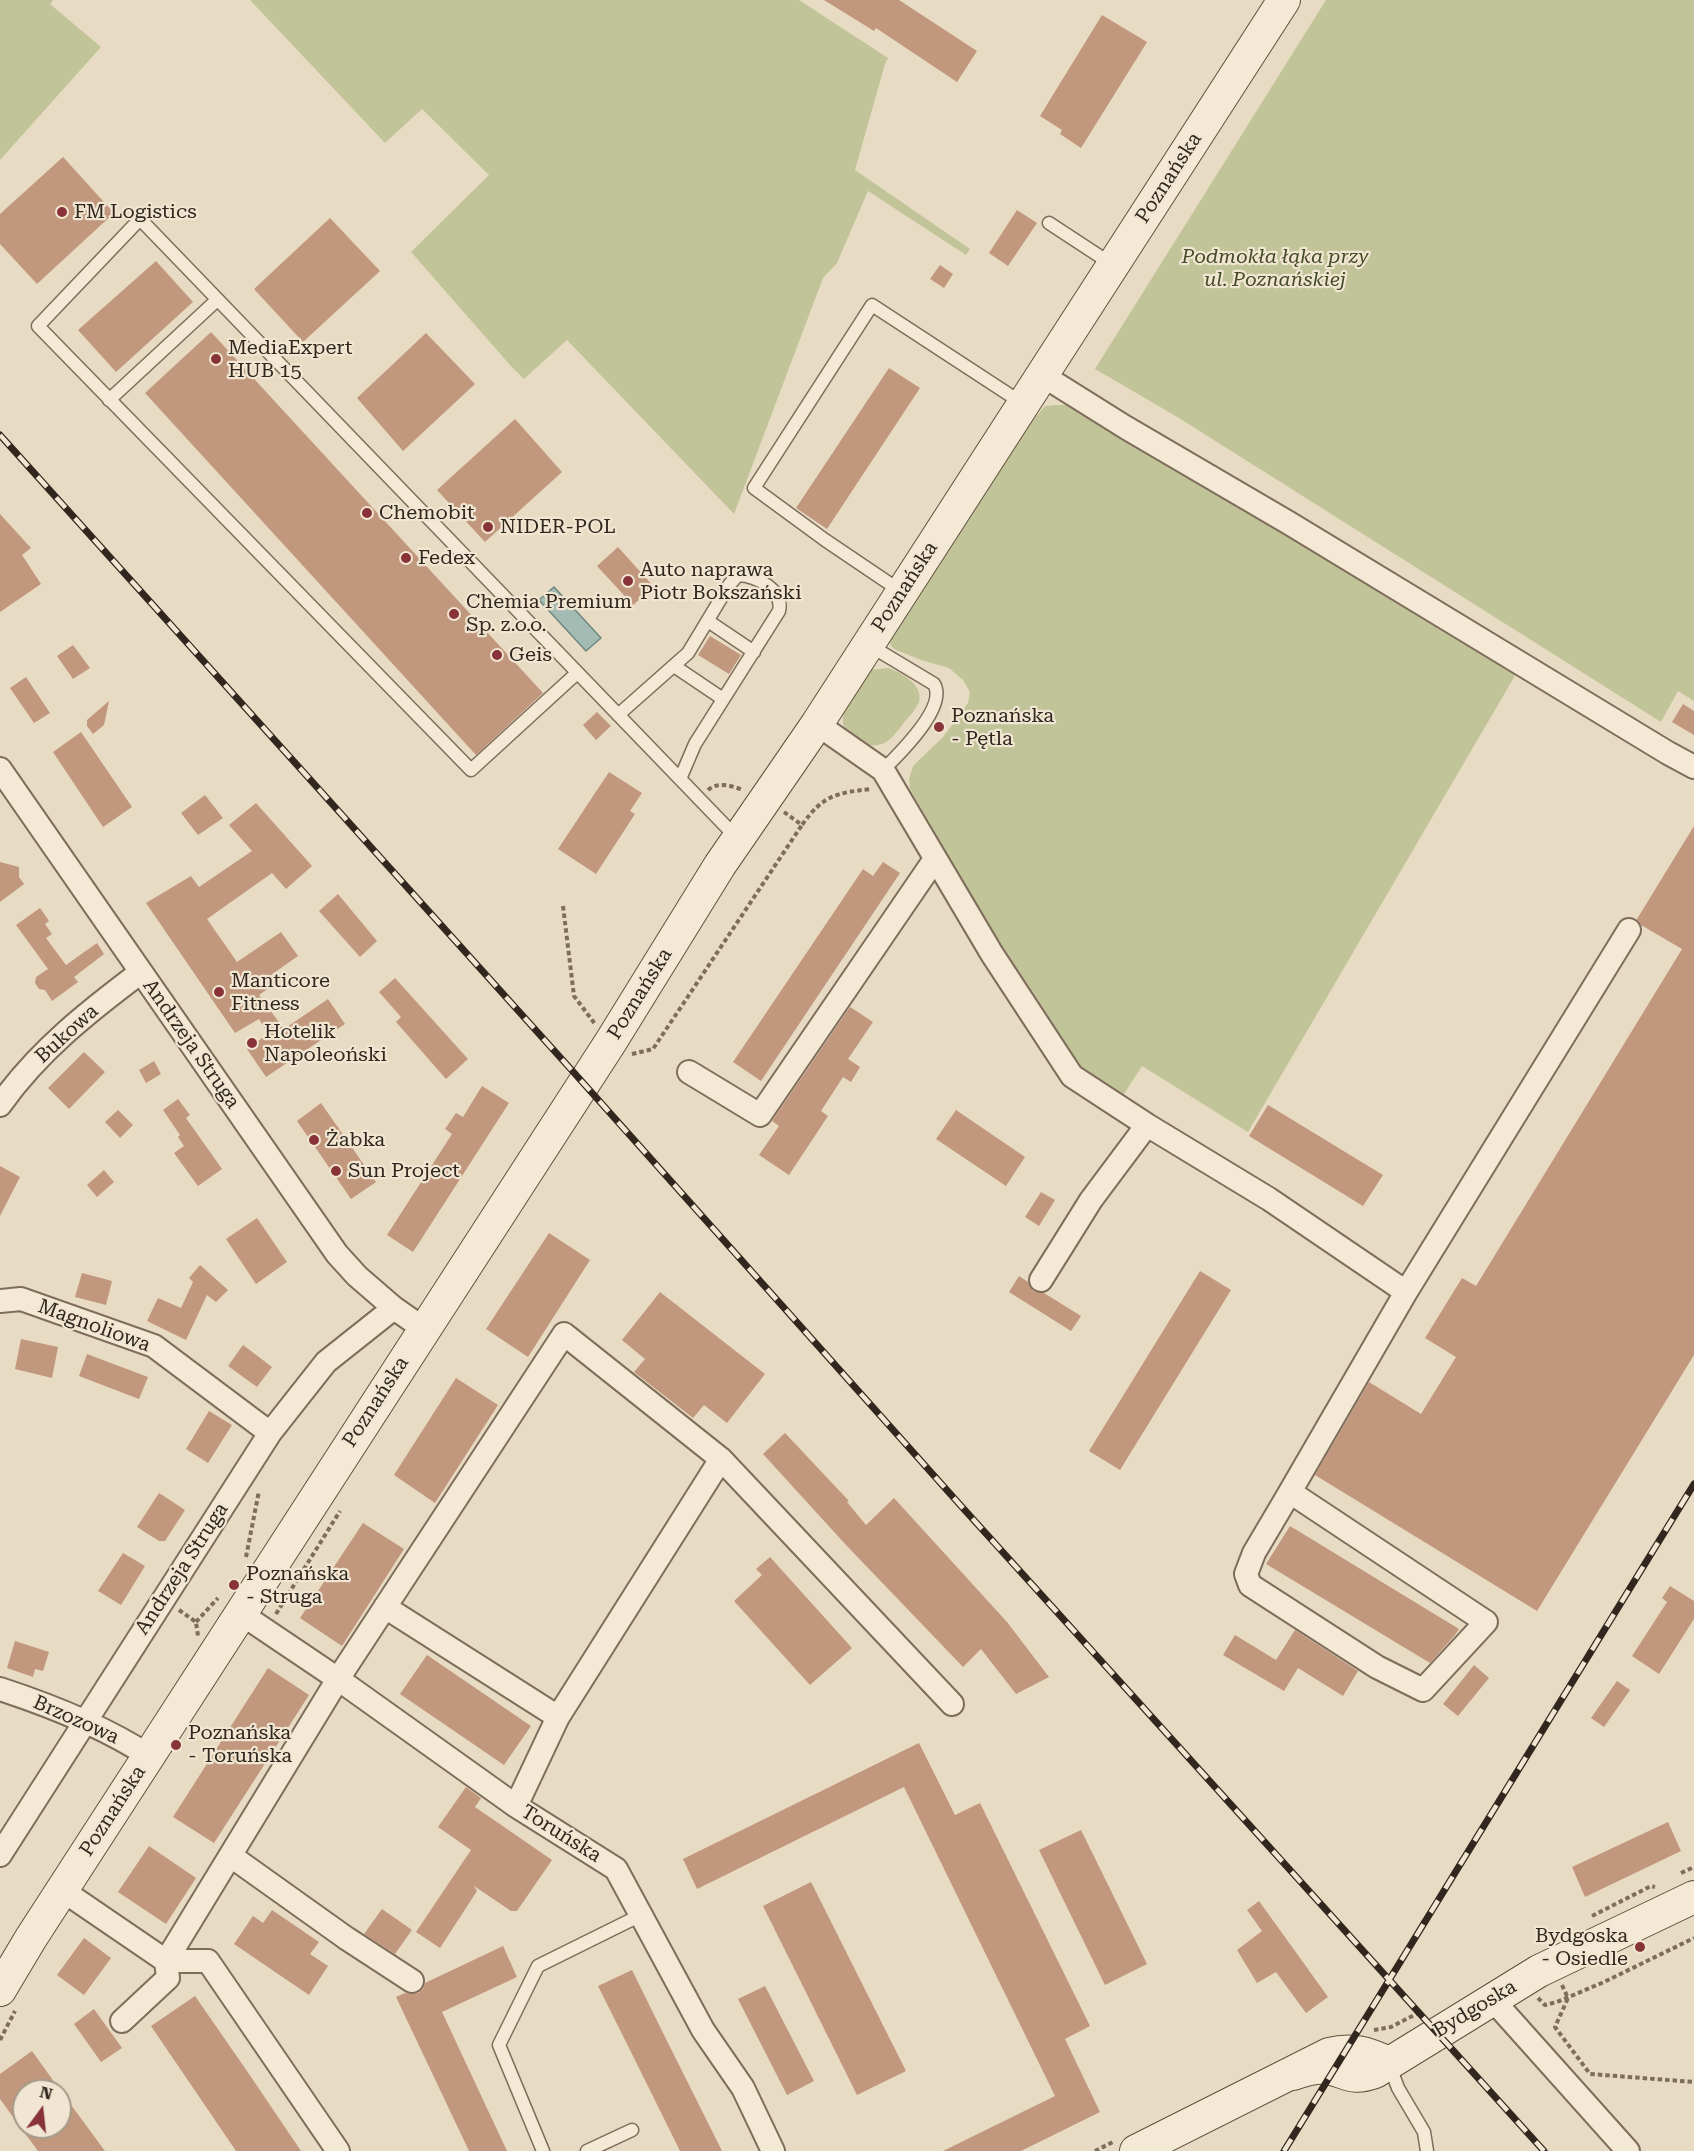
<!DOCTYPE html>
<meta charset="utf-8">
<style>
body{margin:0}
#map{position:relative;width:1694px;height:2151px;overflow:hidden;background:#e8dbc3;font-family:"Roboto Serif",serif}
canvas{display:block}
.north{position:absolute;left:12px;top:2079px;width:60px;height:60px;box-sizing:border-box;background:#f0e6d1;border:2px solid #a49a89;border-radius:50%;rotate:15deg;font-size:16px;font-weight:700;line-height:24px;text-align:center;color:#31271e}
.north::after{content:'';display:block;margin:auto;width:21px;height:27px;background:#873337;clip-path:polygon(50% 0,100% 100%,50% 72%,0 100%)}
</style>
<div id="map">
<canvas width="1694" height="2151"></canvas>
<div class="north">N</div>
</div>
<script>
const ctx = document.querySelector('canvas').getContext('2d');
ctx.lineJoin = 'round';
function fill(path, color) { ctx.fillStyle = color; ctx.fill(path, 'evenodd'); }
function stroke(path, color, width, dash) { ctx.strokeStyle = color; ctx.lineWidth = width; ctx.lineCap = dash ? 'butt' : 'round'; ctx.setLineDash(dash || []); ctx.stroke(path); }
function drawText(font, color, halo, rows, align = 'center') {
  ctx.font = font + ' "Roboto Serif",serif'; ctx.lineWidth = 4.5; ctx.setLineDash([]); ctx.textBaseline = 'middle'; ctx.strokeStyle = halo; ctx.fillStyle = color; for (const [text, x, y, turn = 0] of rows) {
    ctx.save(); ctx.translate(x, y); ctx.rotate((+turn || 0) * Math.PI / 180); ctx.textAlign = isNaN(turn) ? turn : align; if (halo) ctx.strokeText(text, 0, 0); ctx.fillText(text, 0, 0); ctx.restore();
  }
}
const green = new Path2D(`
 M0,0H53L50,4L101,47L0,160Z
 M250,0H799L888,58L885,64L855,170L970,249L966,255L868,191L837,263L823,278L734,514L567,340L524,379L510,365L411,252L489,175L422,109L385,143Z
 M1326,0H1694V701L1678,691L1661,722L1179,418L1095,369Z
 M1056,405H1070L1081,411L1516,674L1248,1132L1142,1066L1122,1097L1091,1078L1071,1060L1052,1024L999,945L910,789L909,779L913,766L943,737L968,703L970,692L963,680L949,668L921,660L896,650L891,646L890,642L1029,425L1045,406Z
 M888,668C901,672 924,685 919,702C916,709 910,716 905,721C900,728 891,741 882,744C873,747 864,745 856,740C825,722 857,689 870,670Z`);
const water = new Path2D(`
 M554,587L601,638L586,651L539,600Z`);
const building = new Path2D(`
 M824,0H899L977,51L957,82L876,28L874,31Z
 M1102,15L1147,42L1081,148L1060,134L1062,130L1040,116Z
 M63,157L114,213L37,284L0,244V214Z
 M1017,210L1037,223L1008,266L989,253Z
 M330,218L380,271L303,342L254,289Z
 M156,261L193,302L116,372L78,330Z
 M940,265L953,274L944,288L930,279Z
 M211,332L543,693L476,755L145,393Z
 M426,333L475,384L403,451L357,398Z
 M889,368L920,388L827,529L796,508Z
 M515,419L562,472L485,542L437,490Z
 M0,514L31,548L22,555L41,584L0,612Z
 M618,547L654,587L633,605L597,566Z
 M710,636L741,655L729,674L698,655Z
 M73,645L90,668L73,679L57,656Z
 M26,677L50,713L34,723L10,688Z
 M109,701L104,725L93,734L87,726V720Z
 M1683,704L1694,711V735L1672,722Z
 M597,712L611,726L596,740L583,725Z
 M81,732L132,807L103,827L53,752Z
 M609,772L642,793L630,811L635,814L596,874L558,849Z
 M205,795L223,818L198,835L181,813Z
 M256,803L312,866L286,889L272,873L207,919L237,962L281,932L298,956L271,975L276,983L259,995L284,1029L328,999L345,1024L266,1077L247,1049L268,1034L259,1019L235,1033L146,903L191,876L199,887L252,851L229,825Z
 M1694,826V1355L1537,1611L1315,1475L1369,1382L1421,1414L1456,1357L1425,1338L1462,1278L1476,1286L1682,949L1641,925L1637,919Z
 M0,862L19,867V877L24,884L0,902Z
 M883,862L900,873L761,1081L733,1062L863,869L873,876Z
 M338,894L377,941L360,957L319,911Z
 M40,908L49,921L45,924L52,934L46,938L66,965L97,943L104,954L74,977L78,982L52,1001L45,990L39,989L35,983L36,977L48,969L16,925Z
 M395,978L468,1059L446,1079L396,1022L401,1017L379,992Z
 M850,1007L873,1022L848,1059L860,1067L851,1082L843,1077L821,1111L828,1116L789,1175L759,1155L779,1126L772,1121Z
 M84,1052L105,1072L69,1109L48,1088Z
 M154,1061L161,1074L146,1083L139,1070Z
 M482,1086L509,1103L413,1252L387,1235L452,1134L445,1129L456,1113L463,1117Z
 M178,1099L190,1115L186,1118L222,1169L198,1186L174,1153L184,1146L178,1137L180,1135L163,1110Z
 M321,1103L376,1182L351,1199L297,1121Z
 M1268,1105L1383,1175L1363,1206L1249,1136Z
 M118,1110L133,1125L120,1138L105,1122Z
 M956,1110L1025,1157L1006,1186L936,1139Z
 M0,1166L20,1177L0,1216Z
 M104,1170L114,1182L97,1197L87,1185Z
 M1041,1192L1055,1200L1039,1226L1025,1217Z
 M257,1218L287,1262L256,1284L226,1239Z
 M549,1233L590,1260L528,1357L486,1329Z
 M200,1265L228,1290L216,1302L207,1295L186,1340L147,1321L158,1298L181,1308L193,1282L189,1278Z
 M1200,1271L1231,1290L1120,1470L1089,1451Z
 M82,1273L112,1281L106,1305L75,1297Z
 M1019,1276L1028,1282L1033,1291L1044,1293L1081,1316L1071,1331L1009,1292Z
 M660,1292L765,1374L727,1423L704,1405L693,1418L634,1372L645,1359L622,1340Z
 M21,1339L58,1347L52,1378L15,1369Z
 M243,1345L272,1367L257,1387L228,1366Z
 M87,1354L148,1377L139,1399L79,1376Z
 M456,1378L498,1405L435,1503L394,1475Z
 M209,1411L232,1425L208,1463L186,1449Z
 M785,1433L849,1501L847,1502L866,1525L894,1498L1007,1622L1049,1677L1016,1694L981,1649L963,1667L846,1545L763,1454Z
 M159,1493L185,1510L165,1541H159L137,1527Z
 M363,1523L404,1549L342,1646L300,1618Z
 M1290,1526L1459,1629L1455,1635L1430,1663L1266,1564Z
 M123,1553L145,1566L121,1605L98,1591Z
 M770,1557L852,1648L810,1685L734,1601L762,1575L756,1569Z
 M1670,1586L1694,1601V1619L1659,1674L1632,1656L1667,1602L1662,1598Z
 M1295,1630L1358,1671L1343,1696L1298,1668L1284,1691L1223,1655L1235,1635L1276,1660Z
 M15,1641L49,1652L43,1671L35,1669L33,1677L7,1668Z
 M427,1655L531,1726L504,1765L400,1694Z
 M1474,1665L1489,1678L1458,1716L1443,1704Z
 M268,1668L309,1695L214,1843L173,1817Z
 M1617,1681L1630,1690L1604,1727L1591,1718Z
 M919,1743L955,1815L980,1803L1090,2026L1065,2039L1100,2112L1021,2151H943L1055,2096L904,1787L697,1889L683,1859Z
 M466,1787L481,1798L475,1807L552,1860L517,1911H511L474,1886L477,1891L440,1948L416,1932L471,1850L438,1827Z
 M1668,1822L1681,1851L1585,1897L1572,1867Z
 M1081,1830L1147,1964L1105,1985L1039,1850Z
 M149,1846L196,1878L166,1924L118,1892Z
 M811,1882L906,2071L857,2095L763,1906Z
 M1259,1901L1328,1997L1306,2013L1276,1972L1257,1983L1237,1950L1262,1931L1247,1910Z
 M382,1909L412,1930L395,1954L364,1934Z
 M272,1910L319,1942L310,1954L328,1966L309,1995L234,1944L253,1916L263,1923Z
 M84,1938L111,1958L84,1995L57,1975Z
 M503,1946L517,1977L442,2012L507,2151H469L396,1997L405,1993L411,1994L418,1993L423,1989L425,1983Z
 M632,1970L668,2043L722,2151H680L635,2060L598,1986Z
 M765,1986L814,2081L787,2095L738,1999Z
 M195,1996L249,2074L301,2151H236L151,2026Z
 M94,2009L122,2048L101,2062L74,2024Z
 M32,2051L60,2090L105,2151H38L24,2132L0,2099V2074ZM24,2091H60V2127H24Z`);
const path = new Path2D(`
 M708,790C718,781 732,786 743,790
 M784,812L802,825C823,795 836,793 871,789
 M563,906L574,996L595,1024
 M632,1054L653,1049L802,825
 M246,1557L259,1491
 M179,1610L196,1622L198,1636
 M276,1614L340,1511
 M196,1622L218,1598
 M1681,1873L1694,1867
 M1592,1916L1651,1886L1655,1887
 M1562,1985L1568,1998L1555,2027L1590,2074L1694,2082
 M1538,1998L1545,2005L1557,2002L1604,1982L1694,1938
 M1374,2030L1391,2027L1422,2011
 M0,2040L15,2011
 M1095,2151L1113,2142`);
const lane = new Path2D(`
 M1049,223L1113,265
 M109,400L217,300
 M902,592L825,540L754,488L872,305L1022,403
 M708,621L754,652
 M869,645L934,684C948,707 898,755 883,770
 M674,666L723,699
 M577,673L471,770L38,326L140,219L737,838
 M618,715L688,653L729,585L738,575C757,576 784,590 779,611L695,744L680,779
 M1389,2064L1398,2088L1424,2132L1427,2151
 M543,2151L499,2045L538,1966L641,1915
 M587,2151L632,2130`);
const street = new Path2D(`
 M1042,375L1125,427L1289,523L1668,753L1694,767
 M817,724L883,770L992,954L1072,1076L1147,1125L1269,1199L1406,1292L1629,930
 M0,769L337,1254L357,1276L394,1308
 M689,1072L760,1115L935,859
 M0,1105C38,1051 89,1011 141,972
 M1041,1280L1091,1200L1147,1125
 M0,1301L21,1299L154,1346L270,1433
 M1290,1492L1254,1553L1246,1574L1250,1585L1377,1667L1423,1690L1486,1622L1290,1492L1406,1292
 M385,1607L558,1717
 M240,1613L338,1679L516,1806L616,1869L703,2030L743,2088L773,2151
 M0,1689C52,1706 103,1726 149,1756
 M516,1806L558,1717L721,1459
 M0,1855L270,1433L326,1362L394,1308L424,1329
 M231,1856L346,1938L412,1981
 M62,1890L166,1961H208L338,2151
 M1492,1999L1628,2151
 M122,2021L168,1978L166,1961L338,1679L564,1334L721,1459L952,1704`);
const secondary = new Path2D(`
 M0,1990L31,1938L610,1043L720,865L817,724L1284,0
 M1293,2074C1304,2070 1315,2067 1327,2068C1349,2072 1350,2081 1375,2072L1539,1971L1694,1897
 M1136,2151L1329,2054C1353,2048 1367,2053 1389,2063`);
const rail = new Path2D(`
 M0,435L568,1066L962,1507L1544,2151
 M1284,2151L1694,1484`);
const markers = [
 [62,212,6,"#873337"],
 [216,359,6,"#873337"],
 [367,513,6,"#873337"],
 [488,527,6,"#873337"],
 [406,558,6,"#873337"],
 [628,581,6,"#873337"],
 [454,614,6,"#873337"],
 [497,655,6,"#873337"],
 [939,727,6,"#873337"],
 [219,992,6,"#873337"],
 [252,1043,6,"#873337"],
 [314,1140,6,"#873337"],
 [336,1171,6,"#873337"],
 [234,1585,6,"#873337"],
 [176,1745,6,"#873337"],
 [1640,1947,6,"#873337"]
];
const streetNames = [
 ["Poznańska",1169,178,-57],
 ["Poznańska",905,587,-57],
 ["Poznańska",640,994,-58],
 ["Bukowa",67,1034,-42],
 ["Andrzeja Struga",191,1044,55],
 ["Magnoliowa",94,1326,20],
 ["Poznańska",376,1402,-57],
 ["Andrzeja Struga",182,1569,-57],
 ["Brzozowa",76,1720,24],
 ["Poznańska",113,1811,-57],
 ["Toruńska",561,1834,32],
 ["Bydgoska",1475,2009,-31]
];
const poiNames = [
 ["FM Logistics",74,212],
 ["MediaExpert",228,348],
 ["HUB 15",228,371],
 ["Chemobit",379,513],
 ["NIDER-POL",500,527],
 ["Fedex",418,558],
 ["Auto naprawa",640,570],
 ["Piotr Bokszański",640,593],
 ["Chemia Premium",466,602],
 ["Sp. z.o.o.",466,625],
 ["Geis",509,655],
 ["Poznańska",951,716],
 ["- Pętla",951,739],
 ["Manticore",231,981],
 ["Fitness",231,1004],
 ["Hotelik",264,1032],
 ["Napoleoński",264,1055],
 ["Żabka",326,1140],
 ["Sun Project",348,1171],
 ["Poznańska",246,1574],
 ["- Struga",246,1597],
 ["Poznańska",188,1733],
 ["- Toruńska",188,1756],
 ["Bydgoska",1628,1936,"right"],
 ["- Osiedle",1628,1959,"right"]
];
const parkNames = [
 ["Podmokła łąka przy",1275,257],
 ["ul. Poznańskiej",1275,280]
];
fill(green, '#c1c498');
fill(water, '#a4bbb3');
stroke(water, '#6d8880', 1.5);
fill(building, '#c1977d');
stroke(lane, '#7f6d5c', 15);
stroke(street, '#7f6d5c', 26);
stroke(secondary, '#614f3f', 34);
stroke(path, '#7f6d5c', 4, [4.5, 3]);
stroke(lane, '#f4e9d5', 12);
stroke(street, '#f4e9d5', 22);
stroke(secondary, '#f4e9d5', 32);
stroke(rail, '#31271e', 7);
stroke(rail, '#f0e6d1', 4.5, [14]);
for (const [x, y, r, color] of markers) { const dot = new Path2D(); dot.arc(x, y, r, 0, 2 * Math.PI); ctx.fillStyle = color; ctx.fill(dot); stroke(dot, '#f0e6d1', 2); }
drawText('20px', '#31271e', '#f0e6d1', streetNames);
drawText('20px', '#31271e', '#f0e6d1', poiNames, 'left');
drawText('italic 20px', '#444b27', '#f0e6d1', parkNames);
</script>
